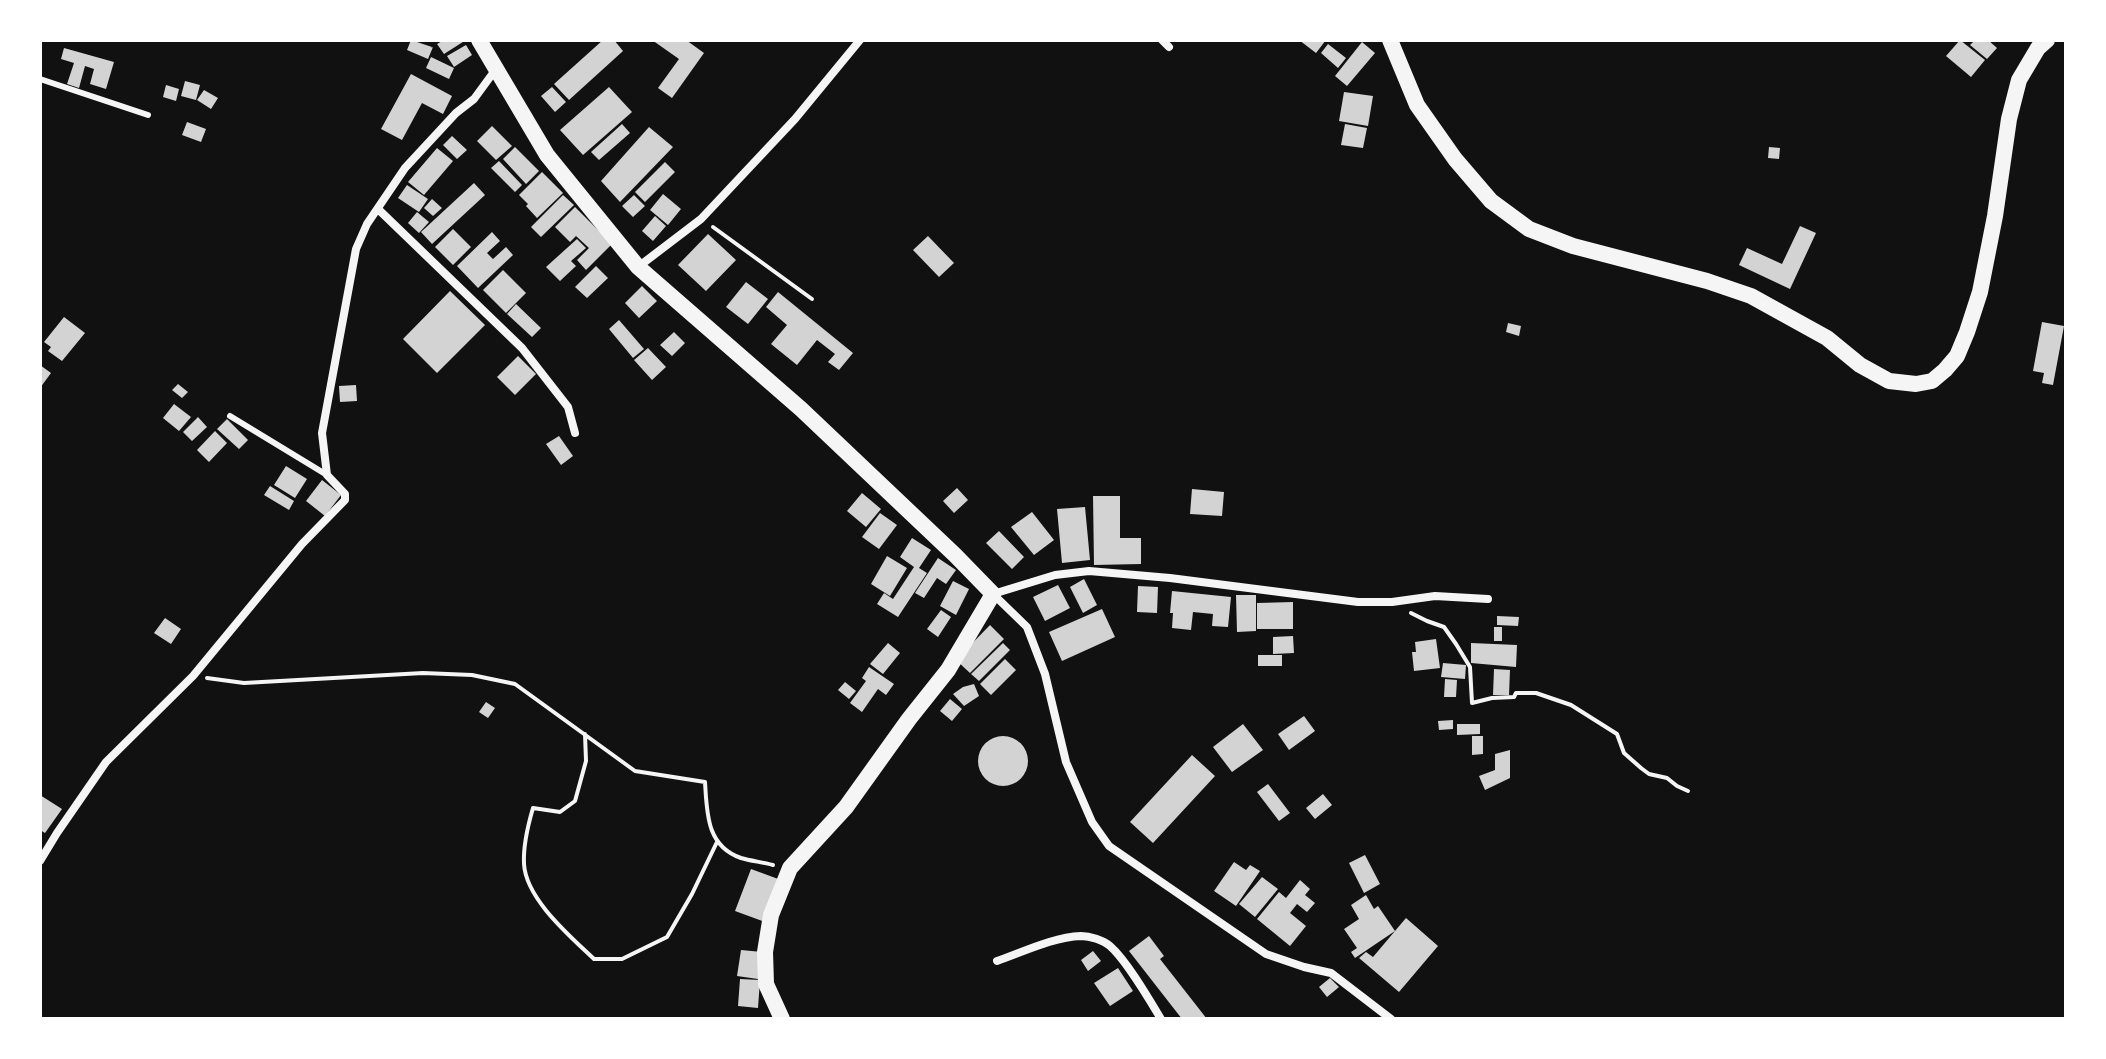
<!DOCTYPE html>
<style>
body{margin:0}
#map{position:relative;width:2106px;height:1059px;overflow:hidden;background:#111;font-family:Lato,sans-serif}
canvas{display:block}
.frame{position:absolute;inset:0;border:42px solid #fff;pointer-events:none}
</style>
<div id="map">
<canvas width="2106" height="1059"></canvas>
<div class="frame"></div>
</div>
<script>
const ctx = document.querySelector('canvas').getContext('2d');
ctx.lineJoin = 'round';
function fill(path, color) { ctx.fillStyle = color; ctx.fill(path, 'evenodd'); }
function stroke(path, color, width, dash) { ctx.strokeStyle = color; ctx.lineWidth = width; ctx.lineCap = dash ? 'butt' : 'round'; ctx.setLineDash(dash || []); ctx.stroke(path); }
const building = new Path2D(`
 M411,40L432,47L431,48L433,47L428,59L407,50Z
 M444,40H466L444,54L437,44Z
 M603,40H614L623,51L569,100L554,84Z
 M652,40H686L704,53L672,98L658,88L679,59Z
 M1299,40H1326L1316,53Z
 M1960,40L1985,60L1971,77L1946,56Z
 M1975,40H1988L1997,48L1987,59L1970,45Z
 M1362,42L1375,53L1347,86L1335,76Z
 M1328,44L1346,58L1338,68L1321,53Z
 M466,45L472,55L454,67L447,56Z
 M64,48L114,62L106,89L90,84L94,69L85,66L79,88L67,84L74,63L61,59Z
 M431,57L454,68L449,79L426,68Z
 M411,74L452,96L443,114L422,103L402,140L381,129Z
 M185,81L200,85L196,100L181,96Z
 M166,85L179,89L176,101L163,97Z
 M552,87L566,102L555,112L541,96Z
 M609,87L632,112L583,155L560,130Z
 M204,90L218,98L211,109L197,100Z
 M1344,92L1373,96L1368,126L1339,121Z
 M187,122L206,129L201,142L182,135Z
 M622,124L630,133L599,160L591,152Z
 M1345,124L1367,128L1363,148L1341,145Z
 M492,126L512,146L496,160L477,141Z
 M649,127L673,147L620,202L601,181Z
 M452,136L467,150L457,159L443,145Z
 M515,147L539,171L526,184L503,159Z
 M1769,147L1780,148L1779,159L1768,158Z
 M437,148L453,161L424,195L408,182Z
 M499,161L522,185L515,192L491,168Z
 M665,162L675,172L645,202L635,192Z
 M542,172L563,193L537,218L526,206L528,204L519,195Z
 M474,183L485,195L432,244L421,232Z
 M407,185L428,199L419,212L398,198Z
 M663,194L681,209L668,225L650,210Z
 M563,195L574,205L541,237L531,227Z
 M634,195L645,206L633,217L622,206Z
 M432,199L442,208L433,216L424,208Z
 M575,207L612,244L586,270L577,260L589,248L576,236L570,242L555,227Z
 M417,212L429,222L419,233L408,223Z
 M655,216L666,226L653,241L642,231Z
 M1800,226L1816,233L1790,289L1739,265L1747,248L1782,264Z
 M453,229L471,247L453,265L435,247Z
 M492,232L500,241L487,253L493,259L506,247L513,255L478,288L457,266Z
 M708,234L736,260L706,291L678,265Z
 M928,236L954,263L939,277L913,250Z
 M577,239L586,248L571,261L576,266L560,281L546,267Z
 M596,266L608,278L587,298L575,287Z
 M503,270L526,293L506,313L483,290Z
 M746,282L768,299L748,324L726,307Z
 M642,286L657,301L639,318L625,303Z
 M450,291L485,325L437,373L403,339Z
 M778,292L853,353L839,370L828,362L835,354L817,340L797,365L771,344L787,325L766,307Z
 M516,304L541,328L532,337L507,314Z
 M64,317L85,333L62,361L48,351L51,347L44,342Z
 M619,320L644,349L633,358L609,329Z
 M2042,322L2064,326L2053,385L2042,383L2044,373L2033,371Z
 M1508,323L1521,326L1519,336L1506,332Z
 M674,332L685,343L672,356L660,345Z
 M648,348L666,367L652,380L634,360Z
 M518,356L536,374L515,395L497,377Z
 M40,365L51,373L40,388Z
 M178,384L188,392L182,398L172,390Z
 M356,385L357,401L340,402L339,386Z
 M174,404L191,417L179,431L163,418Z
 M198,417L207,427L192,441L183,432Z
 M227,419L248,440L239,449L217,429Z
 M215,431L227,443L209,462L197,450Z
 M559,436L573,456L561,465L546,444Z
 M286,466L307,479L295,498L274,485Z
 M322,480L341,495L325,516L306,501Z
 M270,486L294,501L289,510L264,495Z
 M957,488L968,500L954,513L943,501Z
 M1192,489L1224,492L1222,516L1190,514Z
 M862,493L881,509L866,527L847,511Z
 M1093,496H1120V538H1141V564L1094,565Z
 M1085,507L1090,560L1062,563L1057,509Z
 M1032,512L1054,540L1034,555L1011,527Z
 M880,513L897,525L879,549L862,537Z
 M999,531L1024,557L1012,569L986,543Z
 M912,538L931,550L919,568L927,573L898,617L877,604L884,593L893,599L914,567L900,557Z
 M887,556L907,568L890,596L871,584Z
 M938,558L956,570L946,584L937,578L924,598L915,593Z
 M1084,579L1097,605L1083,613L1070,587Z
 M953,581L969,589L956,615L940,606Z
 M1058,585L1070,608L1045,621L1033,597Z
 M1138,586L1158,587L1157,613L1137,612Z
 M1172,591L1231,597L1228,627L1212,626L1213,614L1193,612L1191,630L1172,628L1173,613H1170Z
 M1236,595H1256V631L1237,632Z
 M1293,602V629H1257V603Z
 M1102,609L1115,637L1062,661L1049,632Z
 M941,610L951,617L938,637L927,629Z
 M1497,616L1519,617L1518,626L1497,625Z
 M165,618L181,629L171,644L154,633Z
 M990,625L1004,639L970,673L956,660Z
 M1494,627H1502V641H1494Z
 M1293,636L1294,653L1273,654V637Z
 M1436,639L1440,668L1414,671L1412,652H1416L1415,642Z
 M888,643L900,653L883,674L870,664Z
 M1003,643L1010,650L979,681L971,674Z
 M1471,643L1517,645L1516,667L1471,663Z
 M1258,655H1282V666H1258Z
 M1005,659L1016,670L991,695L980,684Z
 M1443,663L1466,665L1465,679L1441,677Z
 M869,667L894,684L886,695L878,689L862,712L850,703L866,681L862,678Z
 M1494,669L1510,670L1509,695H1493Z
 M1445,679L1457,680L1456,697H1444Z
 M845,682L856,691L849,699L838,690Z
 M974,684L979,696L964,706L953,694L963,687Z
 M950,699L962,709L952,721L940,711Z
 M486,702L495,708L488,718L479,712Z
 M1304,716L1315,731L1289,750L1278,734Z
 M1453,720V729L1439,730L1438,721Z
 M1243,724L1263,750L1232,772L1213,747Z
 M1457,724H1480V734L1457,735Z
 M978 761a25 25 0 1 1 50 0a25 25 0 1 1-50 0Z
 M1472,736H1483V754L1472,755Z
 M1510,750V778L1485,790L1479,776L1495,770V754Z
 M1192,755L1215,776L1153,843L1130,822Z
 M1268,784L1290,813L1279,821L1257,792Z
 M1323,794L1332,805L1315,819L1306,808Z
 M40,795L62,809L45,833L40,830Z
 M1365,855L1380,884L1364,893L1349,863Z
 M1234,862L1246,870L1250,865L1260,871L1236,906L1214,891Z
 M751,869L781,880L765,922L735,911Z
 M1262,877L1278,889L1255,917L1239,904Z
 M1300,880L1310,889L1305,895L1315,903L1307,912L1297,904L1290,913L1306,926L1290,946L1257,919L1279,892L1286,898Z
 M1366,895L1374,909L1378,906L1395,931L1355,958L1351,952L1357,948L1344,929L1359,919L1351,905Z
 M1406,918L1438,946L1399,992L1359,958L1366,952L1373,957Z
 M1149,936L1164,956L1160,959L1207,1019H1182L1129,951Z
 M741,950L762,952L758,979L737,976Z
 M1093,951L1101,961L1088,971L1081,960Z
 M1118,968L1133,991L1110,1006L1094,983Z
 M1330,978L1339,987L1327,997L1319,987Z
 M740,979L760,980L758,1008L738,1006Z`);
const path = new Path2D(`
 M713,227L812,299
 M1411,613L1427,621L1444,627L1456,644L1470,667L1472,703L1492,698L1514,697L1516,693H1536L1571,705L1617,734L1624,753L1641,768L1649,774L1667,778L1677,786L1688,791
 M207,678L244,683L423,673L472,675L515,684L635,771L705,782C707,812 706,846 741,858C751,861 762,862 773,865
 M585,734L586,761L575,801L560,812L533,808C528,825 523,845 524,864C526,899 570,936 594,959H622L667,937L692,894L717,842`);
const service = new Path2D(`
 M40,79L148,115
 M230,416L327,475`);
const minor = new Path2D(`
 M1162,40L1169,47
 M378,209L522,348L568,407L575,433
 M638,267L701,219L795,119L860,40
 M40,861L57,833L106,762L193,676L302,544L345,500V494L327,475L322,433L356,249L367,224L405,168L456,113L474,99L496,69
 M997,961C1023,952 1053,937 1081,936C1090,936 1103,940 1110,946C1127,961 1149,999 1161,1019
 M1391,1019L1331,973L1304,967L1266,954L1109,846L1092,822L1066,762L1045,674L1027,627L993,594L1055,575L1089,571L1170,578L1358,602H1392L1435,596L1488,599`);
const secondary = new Path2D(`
 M479,40L547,155L638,267L801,409L955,555L993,594L948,670L909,719L846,807L790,868L771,915L765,952L766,984L782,1019
 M1390,40L1417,105L1455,159L1491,201L1529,229L1573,246L1707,281L1751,296L1827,338L1860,365L1889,381L1916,384L1932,381L1945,370L1957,356L1967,332L1980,292L1995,216L2009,119L2019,80L2038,48L2047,40`);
fill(building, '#d3d3d3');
stroke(path, '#f5f5f5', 4);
stroke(service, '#f5f5f5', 6);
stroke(minor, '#f5f5f5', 8);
stroke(secondary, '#f5f5f5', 16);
</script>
